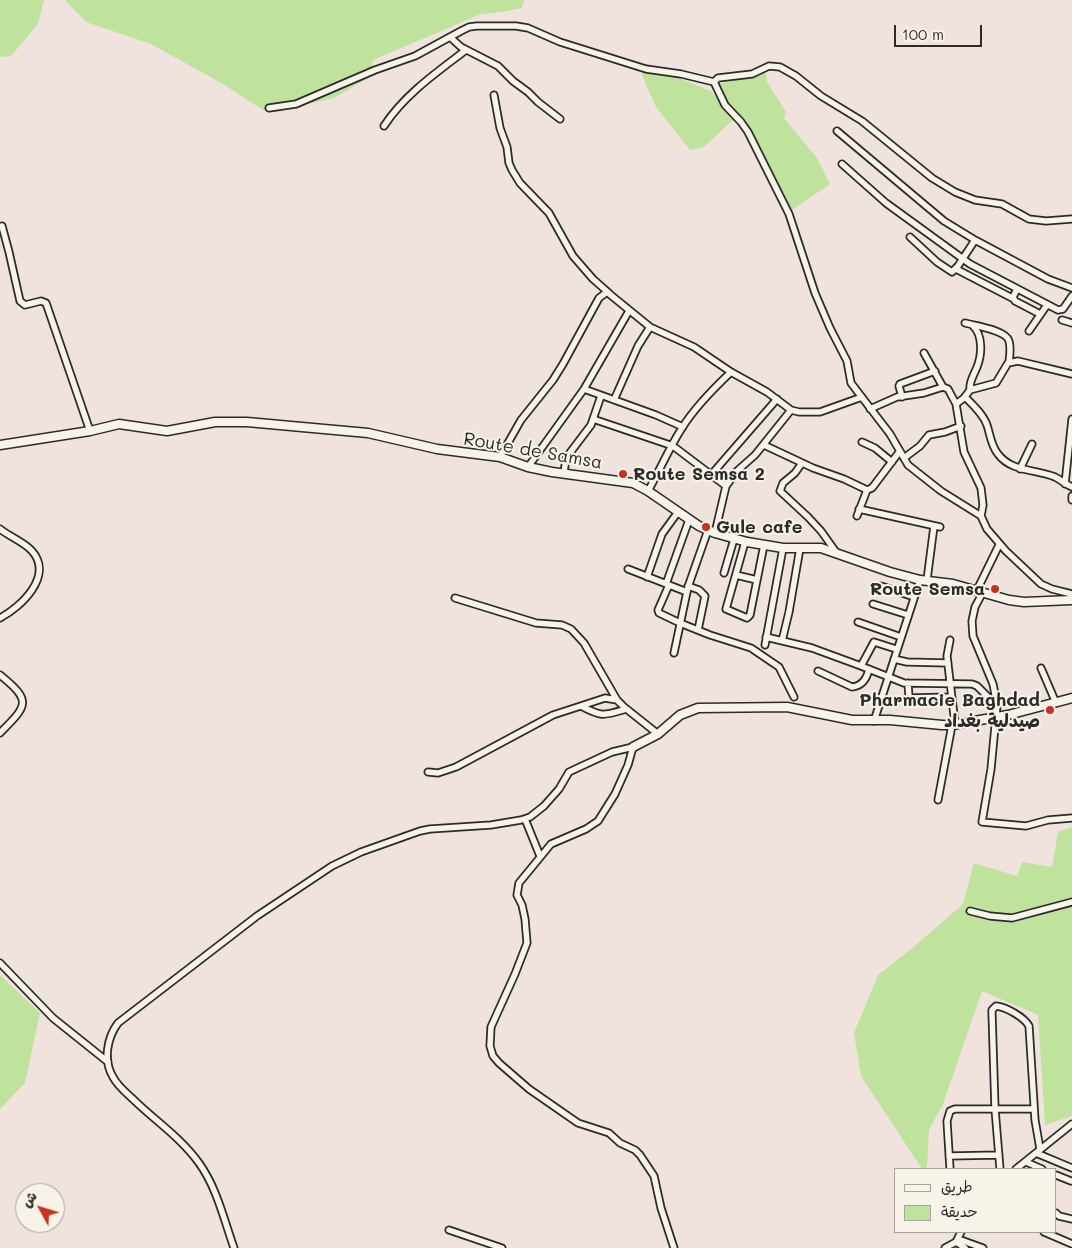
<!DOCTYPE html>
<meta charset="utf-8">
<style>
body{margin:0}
#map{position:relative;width:1072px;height:1248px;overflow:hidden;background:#f0e3de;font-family:Mali,"Playpen Sans Arabic",sans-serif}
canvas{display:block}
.legend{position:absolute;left:894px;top:1168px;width:162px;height:65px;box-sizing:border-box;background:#f7f3e8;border:1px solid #a5a39c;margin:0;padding:6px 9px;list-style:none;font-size:15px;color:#2b2b2b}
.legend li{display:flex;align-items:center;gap:10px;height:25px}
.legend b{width:25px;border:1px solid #a5a39c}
.north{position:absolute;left:15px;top:1183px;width:50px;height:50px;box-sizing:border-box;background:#f7f3e8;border:1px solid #a5a39c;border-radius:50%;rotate:309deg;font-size:14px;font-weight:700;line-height:20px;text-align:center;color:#2b2b2b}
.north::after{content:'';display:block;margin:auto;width:18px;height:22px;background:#c8321e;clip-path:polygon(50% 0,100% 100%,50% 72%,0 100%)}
.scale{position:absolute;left:894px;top:25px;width:88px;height:22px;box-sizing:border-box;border:2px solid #2b2b2b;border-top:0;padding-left:6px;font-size:15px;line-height:18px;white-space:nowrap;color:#2b2b2b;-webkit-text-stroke:4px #f7f3e8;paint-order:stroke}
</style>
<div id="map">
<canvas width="1072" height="1248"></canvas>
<ul class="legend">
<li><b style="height:6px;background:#f7f3e8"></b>طريق</li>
<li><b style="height:14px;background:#bfe29c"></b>حديقة</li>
</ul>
<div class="north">ش</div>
<div class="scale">100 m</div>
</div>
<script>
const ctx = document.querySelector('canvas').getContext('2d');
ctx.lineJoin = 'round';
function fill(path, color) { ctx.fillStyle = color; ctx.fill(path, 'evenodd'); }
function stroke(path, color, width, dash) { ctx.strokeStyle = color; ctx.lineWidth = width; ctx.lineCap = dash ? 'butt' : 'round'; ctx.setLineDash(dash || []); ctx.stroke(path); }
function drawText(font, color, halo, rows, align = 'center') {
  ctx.font = font + ' Mali,"Playpen Sans Arabic",sans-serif'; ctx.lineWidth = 4; ctx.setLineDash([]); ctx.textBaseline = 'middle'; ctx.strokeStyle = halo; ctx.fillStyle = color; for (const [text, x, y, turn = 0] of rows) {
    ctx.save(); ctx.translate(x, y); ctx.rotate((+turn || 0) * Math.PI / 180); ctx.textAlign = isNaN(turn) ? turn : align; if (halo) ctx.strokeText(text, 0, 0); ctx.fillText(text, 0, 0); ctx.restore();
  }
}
const green = new Path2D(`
 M0,0H44L38,24L11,56L0,57Z
 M65,0H524L522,8L501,12L481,14L373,60L370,77L334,98L287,109L263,110L223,84L151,44L86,22Z
 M642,70L681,79L711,91L733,120L704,147L690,150L656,107L642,75Z
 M766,73L767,82L786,112L784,118L817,158L830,184L792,210L745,119L731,108L719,84Z
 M1072,827V1116L1045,1125L1038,1015L982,991L943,1104L929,1130L927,1169H922L861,1076L854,1033L878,975L915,946L963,904L974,863L1017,876L1022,862L1052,867L1058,832Z
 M0,975L40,1013L25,1083L0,1109Z`);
const street = new Path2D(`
 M450,37L461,47L498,66L513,81L528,92L538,102L560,119
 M494,95L500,128L507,147L509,163L512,170L520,183L549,213L573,256L593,279L610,294
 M269,108L296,104L375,70L415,56L461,31L469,27L477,26H516L528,28L560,42L646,69L681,74L714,82
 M384,126C404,95 437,72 466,50
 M837,131L944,221L975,240L1048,279L1072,288
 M842,164L886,203L970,264L1058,310L1063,309L1072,296
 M2,226L9,252L20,301L25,305L41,301L46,303L90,431
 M910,237L937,262L952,272L958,266L975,240
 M956,269L1014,299
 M1017,289L1013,297L1015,301L1040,314
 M1062,320L1072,323
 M965,323C976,326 1006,330 1009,341C1011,348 1010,355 1009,362
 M1029,331L1047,305
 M924,353L943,387
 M584,389L656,415L683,427
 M970,390C969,381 974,375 977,367C982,355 983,335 973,326
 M902,397L899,386L900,384L935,371
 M965,397C973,405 983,414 987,425C990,434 991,446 998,454C1011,472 1036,469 1055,477C1061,480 1065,484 1072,487
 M614,400L638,346L650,327
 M956,404L964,398L970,390L996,383L1008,363L1018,361L1072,374
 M870,409L897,397L924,393L943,387L948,389L956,404L964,452L981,488L983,505L981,516L987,529L1006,551L1041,584L1052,589L1072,594
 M593,419L673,446L726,486
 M862,442L875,448L892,462
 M764,445L813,468L844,479L867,490L872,488L900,451
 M500,457L521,420L553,380L563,364L599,298L607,292L650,327L694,347L731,372L767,392L791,410L799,412H820L862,397
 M904,458L920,446L929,435L945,432L961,426
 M802,463L795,473L783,483L780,491L808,517L821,531L836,552
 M528,467L584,389L629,311
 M1020,469L1032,444
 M564,473L566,458L591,425L601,396
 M711,475L777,399
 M1065,484L1072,419
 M648,491C660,470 669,448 682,428C695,407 713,389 731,372
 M1072,496V500
 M859,509L940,527
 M857,516L867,490
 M981,516L941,491L908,465L890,434L851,383L847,361L830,328L815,293L789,214L748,132L741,122L725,105L714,82L718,78L752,74L769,66L780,67L796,76L821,96L862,121L932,178L955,192L975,200L1002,204L1029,219L1046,221L1072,219
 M0,529C10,537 24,542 32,551C54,576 21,607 0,618
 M715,533L726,486L737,471L755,455L791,410
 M745,542L726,609L747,618L750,615L764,545
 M628,569L687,592
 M724,573L734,539
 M736,575L757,580
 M647,577L662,534L678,512
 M927,580L934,526
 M666,584L689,520
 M669,585L658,610L659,613L680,623L710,635L751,648L779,667L794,697
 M688,586L699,590L705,596L698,630
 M881,586L914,597
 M977,590L999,545
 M983,592L975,607L972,621L973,636L993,684L997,705L991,769L982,822L1026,826L1048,820L1072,818
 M455,598L536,623L562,625L571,629L584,643L617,700L624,707L658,734
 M873,604L908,615
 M858,622L901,637
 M766,637L812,648L861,666
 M950,640L947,656L955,724
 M782,641L789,612L800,548
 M765,645L783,548
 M896,649L874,642L861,666L904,683L972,684L977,686L988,697
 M674,653L688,587L708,530
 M894,659L907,662L948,663
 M1041,668L1056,703
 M818,671L852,687C863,686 867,678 869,669
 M0,675C32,701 28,705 0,733
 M908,683L909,698L951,697
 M581,706C602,717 603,716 626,709
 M874,721L920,580
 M428,772L438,773L456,767L553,715L599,700L605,698L617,700
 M938,800L952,725
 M525,819L540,856
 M970,911L990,916L1012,918L1072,902
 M0,963L53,1018L108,1062
 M1036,1153L1072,1168
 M949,1156L999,1155
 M1026,1162L1042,1169
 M950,1169L947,1121L950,1111L955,1109H1034
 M1000,1169L995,1109L992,1013V1010L996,1006C1006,1007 1024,1017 1029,1026L1035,1120L1040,1149
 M1016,1169L1072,1124
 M1056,1175L1071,1181
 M1056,1213L1059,1216L1072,1219
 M449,1230L502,1248
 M1044,1232L1072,1244
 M958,1239L983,1248
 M956,1242L965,1248
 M234,1248C224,1220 217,1188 199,1163C182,1139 157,1122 136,1102C128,1094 118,1087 113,1077C103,1060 107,1038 118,1023L257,916L332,866L361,852L420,831L430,829L491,825L521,820L530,817L544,806L559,789L569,772L612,752L633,747L628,765L615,794L598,821L586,829L551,844L519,883L517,895L522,905L525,919L527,943L515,974L491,1027L490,1046L493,1056L499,1063L529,1089L578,1123L609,1133L620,1143L635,1150L640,1155L654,1176L661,1208L674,1248
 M945,1248L956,1242L961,1232`);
const secondary = new Path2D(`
 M0,445L90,431L119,424L167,431L215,422H247L368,433L437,449L500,457L528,467L552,472L633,483L648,491L699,526L715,533L747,542L783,548H821L890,572L920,580L953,584L1009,600L1024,602L1072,600
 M633,747L658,734L680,715L698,708L787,707L852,720H890L942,725H952L1008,715L1072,698`);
const markers = [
 [623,474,5,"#c8321e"],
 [706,527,5,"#c8321e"],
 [995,589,5,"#c8321e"],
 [1050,710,5,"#c8321e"]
];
const streetNames = [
 ["Route de Samsa",533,451,10]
];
const poiNames = [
 ["Route Semsa 2",633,474],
 ["Gule cafe",716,527],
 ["Route Semsa",985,589,"right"],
 ["Pharmacie Baghdad",1040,700,"right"],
 ["صيدلية بغداد",1040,721,"right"]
];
fill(green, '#bfe29c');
stroke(street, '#2b2b2b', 9);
stroke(secondary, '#2b2b2b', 11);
stroke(street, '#f7f3e8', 5.5);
stroke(secondary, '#f7f3e8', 8);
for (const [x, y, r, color] of markers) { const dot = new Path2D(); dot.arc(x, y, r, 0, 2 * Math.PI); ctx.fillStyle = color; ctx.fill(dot); stroke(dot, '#f7f3e8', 2); }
drawText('18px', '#2b2b2b', '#f7f3e8', streetNames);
drawText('bold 18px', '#2b2b2b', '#f7f3e8', poiNames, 'left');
</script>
